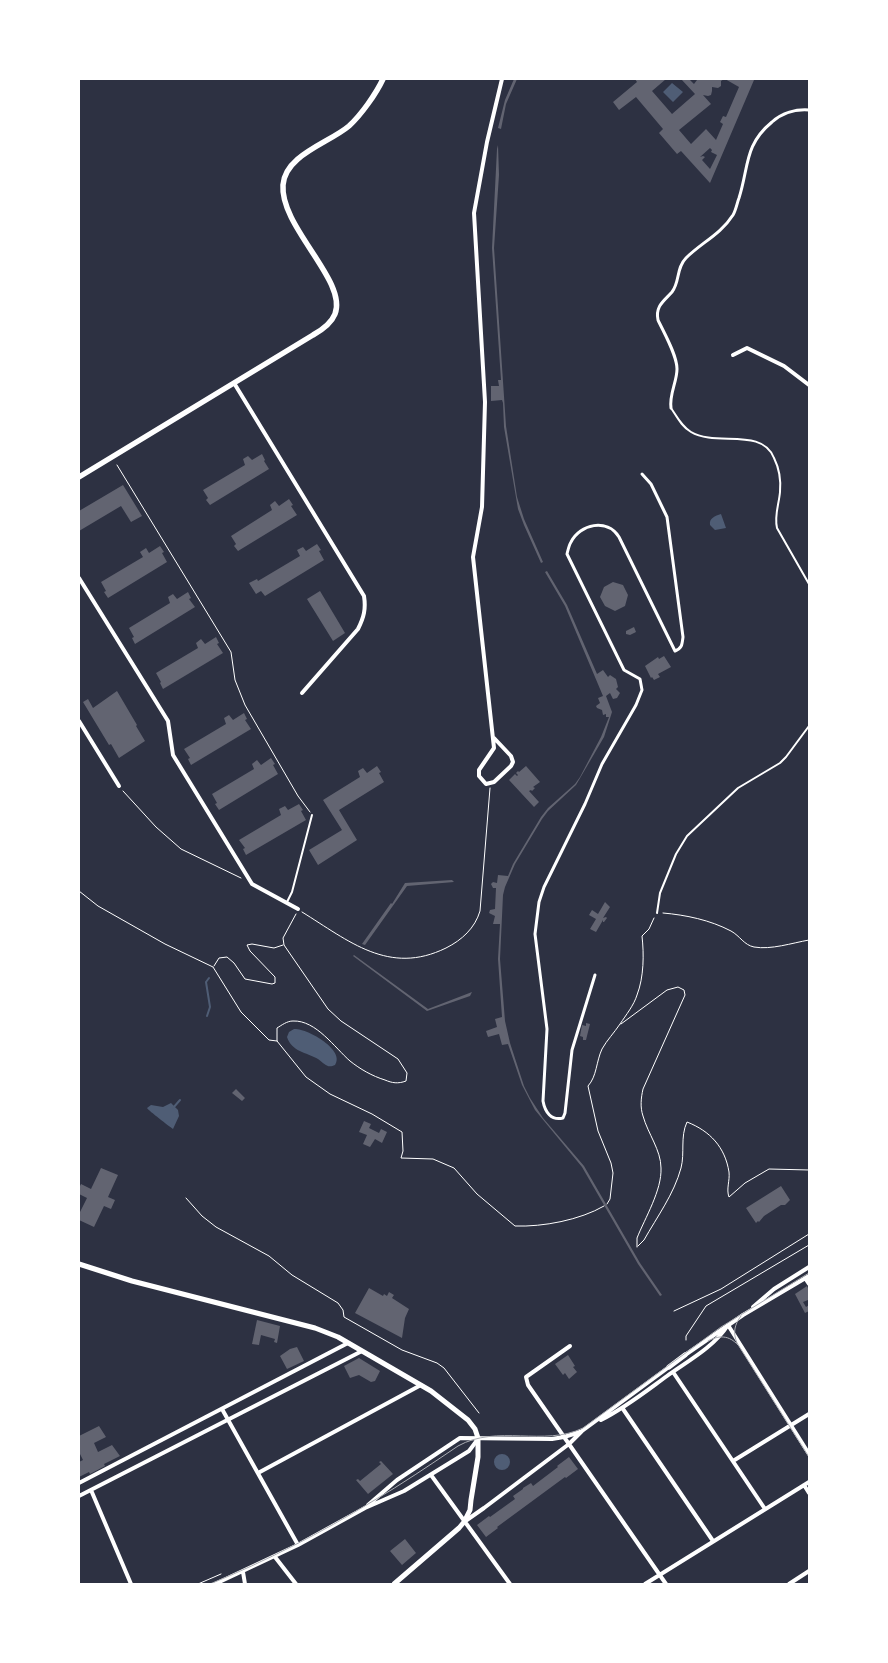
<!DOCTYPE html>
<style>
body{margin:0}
#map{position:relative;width:888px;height:1663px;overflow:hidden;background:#2d3142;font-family:Signika,sans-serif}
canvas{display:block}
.frame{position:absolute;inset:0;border:80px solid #fff;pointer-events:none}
</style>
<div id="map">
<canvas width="888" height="1663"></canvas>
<div class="frame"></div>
</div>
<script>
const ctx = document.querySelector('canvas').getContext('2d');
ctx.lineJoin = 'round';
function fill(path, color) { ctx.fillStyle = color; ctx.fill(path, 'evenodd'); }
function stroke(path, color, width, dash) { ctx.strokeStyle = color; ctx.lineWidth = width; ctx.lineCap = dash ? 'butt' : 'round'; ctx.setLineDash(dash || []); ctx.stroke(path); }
const water = new Path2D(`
 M672,83L683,92L673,102L663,92Z
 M721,514L726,528L715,530L710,525C709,518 715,516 721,514Z
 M294,1029C307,1028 346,1050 335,1065C327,1069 324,1063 318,1059C306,1052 292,1052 287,1037L289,1032Z
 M171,1103L178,1110L179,1116L173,1129C169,1126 149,1111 147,1108L151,1105L163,1107Z
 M494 1462a8 8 0 1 1 16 0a8 8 0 1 1-16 0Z`);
const stream = new Path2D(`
 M207,1016L210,1007L206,982L209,978
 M173,1108L180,1100`);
const building = new Path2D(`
 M514,79H517L506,104L501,129L498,128L505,100Z
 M635,79H666L652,91L672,114L695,94L681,79H689L694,84L697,80L696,79H724L721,81V86L718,88L712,87V91L711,95L708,96L703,95L711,104L679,130L691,144L706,129L716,140L723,124L720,122L723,116L726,117L739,87L725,79L754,80L710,183L681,151L677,154L659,133L663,129L636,97L619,110L613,102L637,82ZM710,148L712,150L711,152L717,155L710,169L702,160L705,157L703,156L700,157Z
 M498,145L499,175L494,248L506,426L517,497L524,519L543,562L541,563L524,525L518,509L504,427L503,403L502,400L491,401V386H499L498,380H501L492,248L497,149Z
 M262,454L265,460L264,461L269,469L210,505L206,500L208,498L203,490L245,465L243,459L248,456L252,460Z
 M123,485L142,516L131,522L121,506L79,531V511Z
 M289,499L293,505L291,506L297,515L238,551L234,546L236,544L231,536L272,510L270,505L275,501L279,506Z
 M317,544L321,550L319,551L324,560L265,596L261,591L256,594L249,583L257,579L258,581L300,556L297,550L303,547L306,551Z
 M160,546L164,552L162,553L167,562L108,598L104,592L106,591L101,582L143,557L140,552L146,548L149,553Z
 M547,571L567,605L597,674L603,670L608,677L610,675L616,679L618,687L616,689L620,693L617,698L613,699L610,693L606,696L612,712L604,737L576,785L548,811L542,819L515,864L505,887L503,895L500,959L505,1021L510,1043L524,1086L530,1098L543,1118L584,1166L640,1263L662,1295L660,1296L638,1264L582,1167L535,1110L522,1085L508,1044L502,1045L499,1034L488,1037L486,1031L497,1027L495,1019L502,1017L498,959L500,924H493L495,916L489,913L490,910L495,909L496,888H493L491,884L493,882L497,883L498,875L508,876L513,864L541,817L548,808L575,784L580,777L601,737L609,717H606V714L603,715L602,710L597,708L596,706L600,703L598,698L603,696L565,606L545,572Z
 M613,582L623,585L628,595L625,606L615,611L605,606L600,597L604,587Z
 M320,591L345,633L333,641L307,599Z
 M188,592L191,598L189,599L195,607L135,644L132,638L134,637L129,628L170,603L168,597L173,594L177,599Z
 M634,627L636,632L630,635L626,634V631Z
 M216,637L219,643L217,644L223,653L163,689L160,683L161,682L156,673L198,648L196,643L201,639L205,644Z
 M664,656L671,667L658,674L660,677L654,680L652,677L651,678L645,666L658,657L659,659Z
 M117,691L137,725L136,726L145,741L119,758L111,744L109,745L83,702L88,699L93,708Z
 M244,713L247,719L245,720L251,729L191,765L188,759L190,758L184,749L226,724L224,718L229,715L233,720Z
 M271,758L275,764L273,765L278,774L219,810L215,804L217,803L212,794L254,769L252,764L257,760L261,765Z
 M377,766L381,772L379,773L384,782L339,810L357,840L318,865L309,850L342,830L323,800L360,777L358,771L363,768L367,773Z
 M526,766L540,782L533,787L535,788L532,791L531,790L529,791L539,802L534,807L509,780L515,774L517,776L518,775L516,773L518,771L519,772Z
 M299,804L303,810L301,811L306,820L246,855L243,849L245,848L239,840L281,815L279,809L285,806L288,810Z
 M452,880L454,882L407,886L365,945L362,944L391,903L392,904L405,883Z
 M605,902L610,907L603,918L606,917L607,918L604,922H603V920L596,932L590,929L596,919L589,915L592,910L598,914Z
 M354,955L428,1009L472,992L470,996L427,1011L353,956Z
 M586,1023L590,1024L586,1040H583V1037L580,1036L582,1025L586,1026Z
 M236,1089L245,1098L242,1101L232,1093Z
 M364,1121L371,1124L369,1128L379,1133L381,1129L387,1132L382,1143L375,1139L370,1147L363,1144L367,1135L359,1132Z
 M101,1168L118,1175L108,1197L115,1200L111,1209L104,1206L94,1227L79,1220L80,1212L87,1198L79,1194V1188L81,1184L91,1189Z
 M781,1186L790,1200L785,1205H781L764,1216L759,1222L758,1221L756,1223L746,1208Z
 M807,1286L809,1290V1303L808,1300L803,1302L806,1307L809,1305V1311L805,1313L795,1294Z
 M369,1288L383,1296L384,1294L387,1296L389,1292L394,1295L392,1298L409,1309L405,1318L402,1338L355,1313Z
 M257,1320L280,1326L277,1343L274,1342L275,1339L261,1335L259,1345L252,1344Z
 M297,1347L304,1361L287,1369L280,1356L290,1349Z
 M568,1355L575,1366L573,1367L577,1372L569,1379L565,1373L563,1375L555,1364Z
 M359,1358L380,1371L375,1381L371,1382L359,1375L350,1378L344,1366Z
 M99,1426L106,1437L94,1443L98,1452L112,1445L120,1456L104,1464L105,1466L90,1474L89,1472L79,1477V1462L83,1460L79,1452V1436Z
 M569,1457L578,1469L566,1478L565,1477L497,1527L498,1528L486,1537L477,1525L489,1516L490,1517L515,1499L513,1496L523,1489V1488L531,1483L533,1486L558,1467L557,1466Z
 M381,1461L393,1474L368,1494L356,1480L358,1479L360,1481L381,1464L379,1462Z
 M405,1539L416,1553L402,1565L390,1551Z`);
const path = new Path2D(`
 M117,465L231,652L235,680L245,705L298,796L310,812
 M123,791L156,827L181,849L241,878
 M79,891L98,906L165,944L213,967L241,1012L269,1040L277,1041
 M302,912C349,941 389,976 446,948C462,940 475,928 480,911L490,788
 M663,913C686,915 710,920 731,931C740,936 744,945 754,947C771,950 792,943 809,940
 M296,914L283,938L284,945L328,1009L341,1021L398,1059L407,1073L406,1081C398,1084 392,1083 385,1080C372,1076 360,1069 350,1061C335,1048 316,1020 293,1021C287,1021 282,1025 277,1028V1041L306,1077L330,1094L372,1114L402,1132L403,1151L401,1158L433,1159L454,1168L477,1194L515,1226C543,1227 580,1220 604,1206
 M214,966L219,958L227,957L234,963L245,979L272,984L275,983V977L250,951L247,945L252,944L274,948L283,945
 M621,1024L667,990L678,987L684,990L685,995L643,1089C641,1098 640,1107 643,1116C648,1134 661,1150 661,1168C662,1190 645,1218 637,1238V1247
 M186,1198L202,1216L216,1227L269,1256L292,1275L338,1303L343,1310L344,1317L402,1350L437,1363L444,1368L479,1413
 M607,1204L610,1199L613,1173L611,1163L598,1131L588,1086C597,1076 596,1062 602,1049C607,1040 614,1033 620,1024C626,1015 634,1005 637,995C644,977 644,954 642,936L649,929L654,918
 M638,1246L644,1240C657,1217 674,1194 681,1168C685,1153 680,1137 687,1122C710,1131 725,1147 729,1172C730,1181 726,1189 729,1197L745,1183L769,1169L809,1170
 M674,1311L721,1289L809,1234
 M686,1340V1336L706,1306L809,1245
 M198,1584L221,1574`);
const service = new Path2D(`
 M671,408C677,417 682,427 691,432C716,447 762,427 774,458C779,468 781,481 780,492C779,504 774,516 777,528L809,584
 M287,902L292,892L312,815
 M657,913L660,893L676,854L687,836L738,788L780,763L786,757L809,726`);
const pedestrian = new Path2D(`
 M671,408C669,394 677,382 677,369C677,355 664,333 658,320C655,306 664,301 672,292C680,282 676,268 686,258C701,243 721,234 733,215C736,210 737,203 739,198C749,167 744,145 772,122C782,113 796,109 809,110
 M595,975L572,1050L565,1113L563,1118C551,1121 545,1112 543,1101L547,1029L535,934L539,902L544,887L585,804L602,764L636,705L642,690L640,679L624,670L567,554C568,550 569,545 571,542C580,524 607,518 619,537L675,651C682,648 682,645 683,637L667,517L651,484L642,474`);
const minor = new Path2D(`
 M733,355L747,348L784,366L809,385
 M234,383L364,596C366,609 364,617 358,629L302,693
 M79,578L168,721L173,755L252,884L298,909
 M79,721L119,786
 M494,738L511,756L513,762L511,766L494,782L486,784L479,776V770L494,748L473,557L482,507L485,402L474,213L487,142L502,79
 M805,1278L809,1284
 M753,1307L774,1289L809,1267
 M728,1325L809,1454
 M570,1346L526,1377L528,1385L666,1584
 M685,1355L743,1315L809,1276
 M673,1372L765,1509
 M222,1409L298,1545
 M623,1409L713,1541
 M601,1420C625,1408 645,1392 667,1376C688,1361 714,1347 728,1325
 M733,1461L809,1414
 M258,1473L421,1385
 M431,1475L510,1584
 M79,1483L348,1343
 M804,1485L809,1493
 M91,1490L131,1584
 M79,1496L362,1351
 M368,1505L397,1480L460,1438L552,1439L564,1437L580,1432
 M464,1522L484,1508L569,1444L582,1431L669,1367
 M275,1557L296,1584
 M243,1572L245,1584
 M215,1584L298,1545L365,1508L404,1491L469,1451L478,1439
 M645,1584L809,1482
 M789,1584L809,1571`);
const tertiary = new Path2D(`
 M79,1264L132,1281L315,1328L338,1337L431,1391L468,1420L475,1429L478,1438V1457L471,1500L470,1510L464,1522L459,1528L394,1584
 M669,1367L685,1355`);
const secondary = new Path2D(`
 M79,477L313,335C322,330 331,324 335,314C348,281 280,227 283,185C285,155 329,143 349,126C361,115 376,94 383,79`);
const tram = new Path2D(`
 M741,1316C734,1325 733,1333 737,1343L809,1457
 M708,1341C719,1335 729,1335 738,1345
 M210,1584C266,1561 321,1533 373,1501C402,1484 430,1465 458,1446C497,1424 544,1447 583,1428L721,1327L809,1273`);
fill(water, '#4f5d75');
stroke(stream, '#4f5d75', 2);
fill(building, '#626471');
stroke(path, '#fff', 1);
stroke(service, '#fff', 2);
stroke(pedestrian, '#fff', 3);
stroke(minor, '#fff', 4);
stroke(tertiary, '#fff', 5);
stroke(secondary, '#fff', 5.5);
stroke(tram, '#abadb3', 1);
</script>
